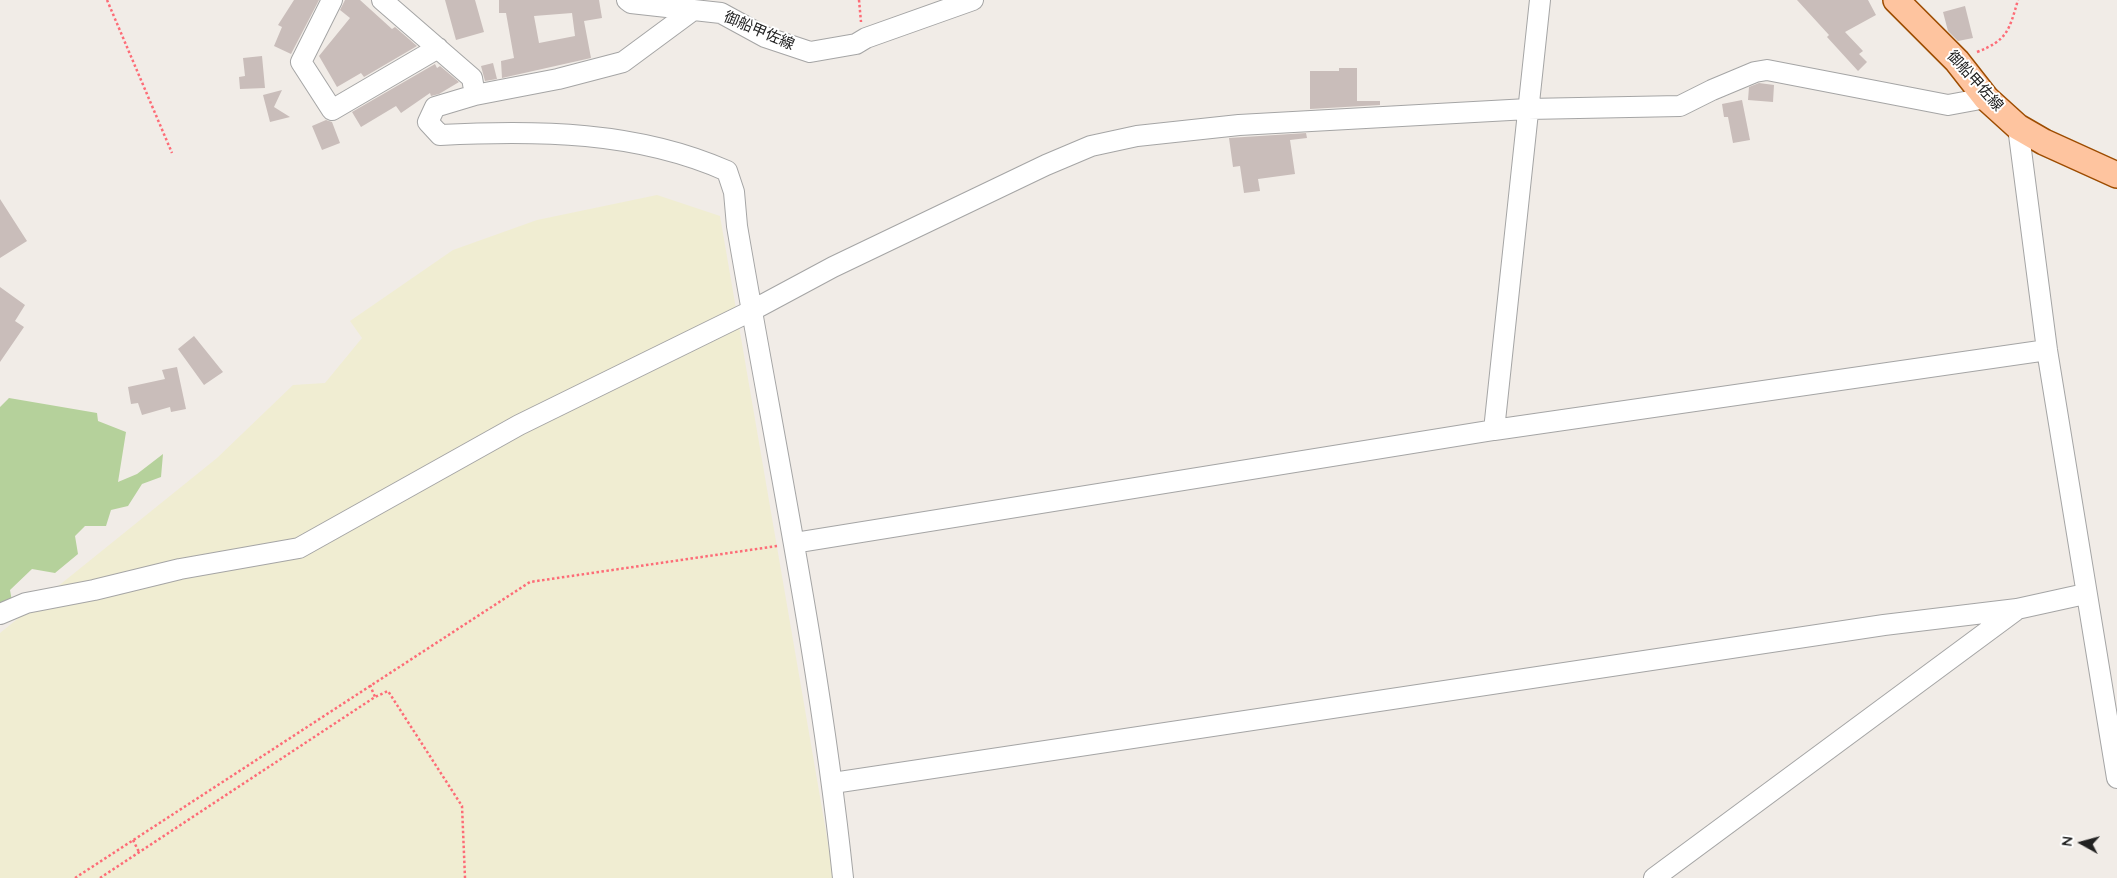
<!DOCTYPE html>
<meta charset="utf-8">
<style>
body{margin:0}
#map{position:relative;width:2117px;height:878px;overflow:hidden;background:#f1ece7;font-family:Quicksand,sans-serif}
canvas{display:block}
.north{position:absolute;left:2057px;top:818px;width:50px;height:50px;-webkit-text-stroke:4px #fff;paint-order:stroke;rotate:277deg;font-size:14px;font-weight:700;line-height:20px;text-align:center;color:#212121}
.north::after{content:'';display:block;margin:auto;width:18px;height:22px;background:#212121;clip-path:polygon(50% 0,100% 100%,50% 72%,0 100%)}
</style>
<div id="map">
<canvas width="2117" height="878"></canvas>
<div class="north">N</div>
</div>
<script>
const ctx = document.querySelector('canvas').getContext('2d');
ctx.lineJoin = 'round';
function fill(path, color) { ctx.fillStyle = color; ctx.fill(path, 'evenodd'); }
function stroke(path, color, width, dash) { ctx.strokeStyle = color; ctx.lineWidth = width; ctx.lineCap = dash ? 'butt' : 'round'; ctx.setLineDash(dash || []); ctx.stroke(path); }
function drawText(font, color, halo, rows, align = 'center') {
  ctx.font = font + ' Quicksand,"Noto Sans JP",sans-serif'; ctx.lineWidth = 4; ctx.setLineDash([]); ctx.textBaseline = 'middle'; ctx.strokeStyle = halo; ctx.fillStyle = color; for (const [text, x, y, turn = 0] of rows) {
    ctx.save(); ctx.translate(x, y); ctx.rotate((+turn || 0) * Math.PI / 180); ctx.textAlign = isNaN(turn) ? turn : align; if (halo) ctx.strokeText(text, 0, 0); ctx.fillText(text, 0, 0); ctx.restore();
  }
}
const farmland = new Path2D(`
 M657,195L720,216L834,878H0V633L217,458L293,385L325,383L362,338L350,321L453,250L537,220Z`);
const forest = new Path2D(`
 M9,398L97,413L98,421L126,432L118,482L137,474L163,454L161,477L142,484L128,506L111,510L106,526H85L75,536L78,554L55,573L32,569L10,590L13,607L0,612V407Z`);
const building = new Path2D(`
 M294,0H319L291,54L274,46L282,27L278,25Z
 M345,0H360L392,29L395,27L417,46L364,77L361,73L337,87L319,56L350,18L340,10Z
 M445,0H475L484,32L456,40Z
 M499,0H599L602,18L584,21L591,58L502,78L501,61L514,58L506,13H499ZM572,13L575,36L539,43L534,16Z
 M1797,0H1868L1876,15L1845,32L1863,51L1859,54L1867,62L1858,71L1827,37L1829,35Z
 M1965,6L1973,38L1958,41L1948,31L1943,12Z
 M262,56L265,88L240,89L239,77L245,76L243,58Z
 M493,63L497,79L485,81L481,66Z
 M435,64L437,68L440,66L459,82L439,94L431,96L430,93L401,113L396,106L361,127L352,112Z
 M1339,68H1357V101H1380V105L1310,109V71H1339Z
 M1759,83L1774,85L1773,102L1748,100L1749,87Z
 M282,90L274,107L290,117L270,122L263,95Z
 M1742,100L1750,140L1733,143L1728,117H1724L1722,104Z
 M326,120L332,122L340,143L322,150L312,126Z
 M1306,133L1307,138L1290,140L1295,174L1258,179L1260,191L1244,193L1240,166L1233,167L1229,138Z
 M0,199L27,241L0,258Z
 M0,287L25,305L15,321L24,327L0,362Z
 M194,336L223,372L204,385L178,349Z
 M177,367L186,409L171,412L170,407L142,415L138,403L131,404L128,387L165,379L162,370Z`);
const path = new Path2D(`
 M107,0L172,153
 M859,0L861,22
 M1977,52C2008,40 2009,30 2018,0
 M370,685L375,697
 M133,840L139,852
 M75,878L530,582L777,546
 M100,878L375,697L388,691L462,806L465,878`);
const minor = new Path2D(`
 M332,0L301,62L332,110L438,48
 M382,0L472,78L475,95
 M627,0L631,3L721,13L765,37L810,52L856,44L866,38L973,0
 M692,11L623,62L558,79L475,95L435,107L428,122L440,135C537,130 637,131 727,171L734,192L737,226C774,443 820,659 843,878
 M2018,127L2047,350L2117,778
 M1494,430L2047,350
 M794,543L1494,430L1540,0
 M0,614L26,603L94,590L180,569L299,548L519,425L751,311L833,267L1046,165L1091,146L1137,136L1239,125L1528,109L1680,106L1712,90L1755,72L1767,70L1948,105L1986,98
 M833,783L1884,625L2017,609L2085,594
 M1654,878L2015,611`);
const major = new Path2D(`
 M1896,0L1957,61L1986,98L2018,127L2044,142L2117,175`);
const streetNames = [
 ["御船甲佐線",759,31,23],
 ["御船甲佐線",1975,81,48]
];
fill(farmland, '#f0edd2');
fill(forest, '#b5d19b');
fill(building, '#c9bdba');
stroke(minor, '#a5a5a5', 22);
stroke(major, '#9d4c00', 28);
stroke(path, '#fd6c77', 2.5, [2.5, 2.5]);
stroke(minor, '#fff', 20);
stroke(major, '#fec49f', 25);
drawText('15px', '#212121', '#fff', streetNames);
</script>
